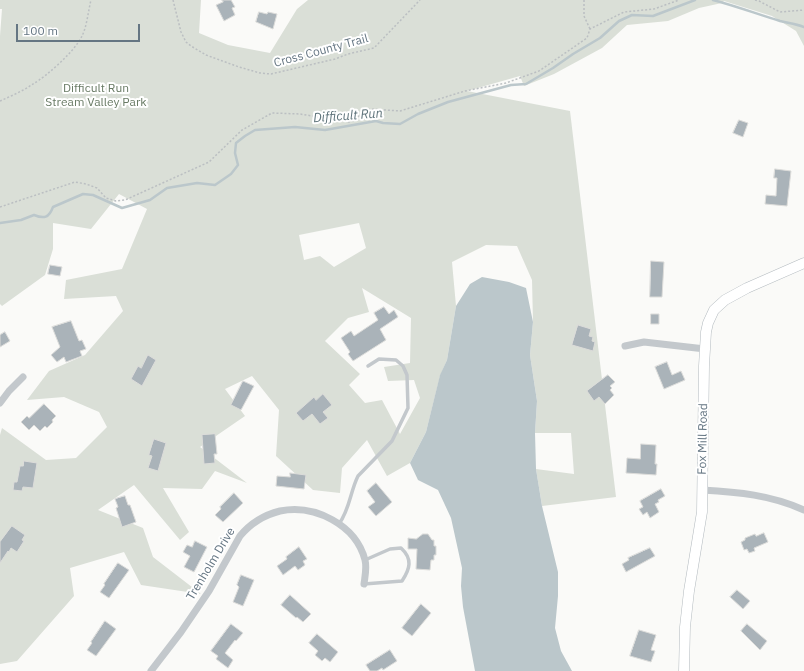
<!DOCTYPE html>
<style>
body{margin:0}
#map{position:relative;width:804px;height:671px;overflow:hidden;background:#fafaf8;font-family:"IBM Plex Sans",sans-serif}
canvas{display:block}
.scale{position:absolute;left:16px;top:24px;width:124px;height:18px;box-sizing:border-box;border:2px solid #657683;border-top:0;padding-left:5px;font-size:12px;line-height:14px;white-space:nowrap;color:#657683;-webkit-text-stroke:3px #fff;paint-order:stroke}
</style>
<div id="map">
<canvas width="804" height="671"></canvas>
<div class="scale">100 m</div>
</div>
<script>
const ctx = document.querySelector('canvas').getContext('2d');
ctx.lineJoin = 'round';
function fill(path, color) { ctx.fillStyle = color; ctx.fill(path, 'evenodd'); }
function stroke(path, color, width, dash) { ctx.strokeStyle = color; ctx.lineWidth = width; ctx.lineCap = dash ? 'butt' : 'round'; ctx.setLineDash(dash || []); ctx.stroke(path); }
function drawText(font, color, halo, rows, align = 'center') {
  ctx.font = font + ' "IBM Plex Sans",sans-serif'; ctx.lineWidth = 4; ctx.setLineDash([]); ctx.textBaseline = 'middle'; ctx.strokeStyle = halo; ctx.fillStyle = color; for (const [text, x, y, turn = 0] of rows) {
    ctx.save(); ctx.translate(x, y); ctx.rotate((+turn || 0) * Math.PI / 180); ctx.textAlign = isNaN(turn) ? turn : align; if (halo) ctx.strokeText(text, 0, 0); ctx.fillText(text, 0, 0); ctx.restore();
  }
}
const green = new Path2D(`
 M0,0H201L199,33L228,45L270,53L297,9L308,0H804V46L796,31L772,16L724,1L722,3L699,8L668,21L627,25L602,48L554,74L524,86L520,76L467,91L570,111L616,497L542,506L536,469L574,474L571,433H535L537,401L530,355L533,322L532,280L517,246L486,245L452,262L456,306L447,360L440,376L426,432L410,463L387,476L367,440L342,468L340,493L313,490L276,456L279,410L252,376L225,389L245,416L200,447L247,483L215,471L202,489L163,488L189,532L180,540L134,485L98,510L143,528L153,557L201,594L141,585L124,552L70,568L74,596L17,661L0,664V435L2,428L46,460L76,458L107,427L99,412L64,397L27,400L49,371L85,355L123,311L116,296L64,299L66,280L122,269L147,209L119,194L91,229L53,223V249L45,275L2,306L0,304V36L2,9H0ZM359,223L366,248L334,267L320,256L304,260L299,235ZM362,288L411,318L410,363L384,367L388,381L414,380L420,398L400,434L382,400L365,403L349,385L360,374L325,341L348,318L369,312Z`);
const water = new Path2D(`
 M482,277L509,282L526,288L533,322L530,355L537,401L535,433L536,469L542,506L558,572V596L555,628L561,651L572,671H475L463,607L461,586L462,568L451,518L438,490L418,480L410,463L426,432L440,375L447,360L456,306L470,284Z`);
const stream = new Path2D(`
 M713,0C736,6 757,14 780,21C788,23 796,24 804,27
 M0,223L21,220L34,215C44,219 49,218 53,207L83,194L93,195L122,208L150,200L167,188L197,183L215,185L231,174L238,165L235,153L236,143L245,136L255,130L295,127L325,130L376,121L383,123L400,124L418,114L448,102L511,85L526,84L553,68L573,54L600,38L619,21L632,15L653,16L695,0`);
const building = new Path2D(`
 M222,0H231L235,7L232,8L235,15L224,21L216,5L223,2Z
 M259,12L267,14L268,12L277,14L273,29L256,22Z
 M739,120L748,123L743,137L733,133Z
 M775,169L791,171L787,206L765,204L766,195L776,196L777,178H774Z
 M651,261L664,262L662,297H650Z
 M50,265L62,267L60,276L48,274Z
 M384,307L389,314L394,310L398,317L380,329L386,340L353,361L348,354L350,352L341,338L351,331L354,336L378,320L374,313Z
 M651,314H659V324H651Z
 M71,321L79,341L82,340L86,349L80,351L82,356L66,362L64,357L57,362L51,355L60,347L52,327Z
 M578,325L591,329L589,336L593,337L592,341L595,342L593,351L572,345Z
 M5,332L10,341L0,347V335Z
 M148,355L156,360L142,386L131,379L138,366L141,368Z
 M667,362L672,375L681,371L685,380L664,389L655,367Z
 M608,375L615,382L610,386L612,388L610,390L614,395L605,404L599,397L594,401L587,391Z
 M243,381L254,386L241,410L231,405Z
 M323,394L332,405L323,412L328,418L320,424L312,414L303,421L296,413L314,397L316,400Z
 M44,404L56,416L52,420L53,422L47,428L45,426L40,431L34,425L29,430L21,422L27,416L29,418Z
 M215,434L217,454H214L215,463L204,464L202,435Z
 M154,439L166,443L158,471L148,468L152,456L149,455Z
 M641,444L656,445L655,464H657L656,475L626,473L627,458L640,459Z
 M24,461L37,463L33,488L23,487L22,491L13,490L14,482H17L20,466H23Z
 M290,473L306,475L304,489L276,486L277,476L290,477Z
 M376,483L392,502L376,516L368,507L375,502L367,491Z
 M661,489L665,496L658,500L659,502L655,504L659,512L650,518L647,512L643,515L639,509L643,507L640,501Z
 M234,493L243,503L223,522L215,515L221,509L220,507Z
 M125,496L128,505H130L136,522L122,527L116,508L118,507L115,499Z
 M12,526L25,535L22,540L24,541L17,552L11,548L9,552L8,551L0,563V542Z
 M764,533L768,542L754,548L755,551L749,553L747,549L744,550L741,542L745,540V538L755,534L756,536Z
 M423,534H428L432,540H434V546H436V555H434V560H431L430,570L416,569L417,549H408V538L416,539Z
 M195,541L207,547L194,572L184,567L190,556L183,552L187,545L192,547Z
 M299,547L307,559L303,561L305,565L298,570L295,566L283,575L277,566L287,559L286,557Z
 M650,548L655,556L626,572L622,564L629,560L628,558Z
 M118,563L129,570L109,598L100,592L105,585L104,584Z
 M241,575L254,580L243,606L233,602L239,587L237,585Z
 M737,590L750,601L743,609L730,597Z
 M290,595L311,614L303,622L297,617L296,618L281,605Z
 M421,604L431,613L412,636L402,628Z
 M105,621L116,629L96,656L87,650L92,643L91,642Z
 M231,624L243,633L236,641L235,640L225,653L233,660L228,668L216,659L218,656L211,651Z
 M747,624L767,641L760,650L741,631Z
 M639,630L656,635L651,650L655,651L651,662L630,656Z
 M317,634L338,652L330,662L325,658L322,661L315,655L318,651L309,643Z
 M390,650L397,661L383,670L382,668L377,671H370L366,665Z`);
const path = new Path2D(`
 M173,0L181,32L186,42L191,46L206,55L239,67L260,73L271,74L335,59L348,54L374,48L420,0
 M584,0V16L590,29
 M755,0L759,1L780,12L804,10
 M0,101C11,96 23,91 33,84C47,76 75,51 82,36C87,26 88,12 91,0
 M0,207L75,182L86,184L97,188L106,198L116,201L125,200L209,162L242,130L272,113L300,114L350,122L370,109L400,111L465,91L506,83L539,71L587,38L590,29L624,12L654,9L679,0`);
const service = new Path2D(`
 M339,524C350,509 350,492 358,476L392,441L408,408L407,375L403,366L396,360L379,359L368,366
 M364,584L402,581C410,569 413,559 401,548L390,549L365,560`);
const minor = new Path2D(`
 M625,346L644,342L705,349
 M0,403L9,391L23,377
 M702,490C738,492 771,495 804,510
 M151,671L181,632L209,591L240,536C250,524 264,515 280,511C315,504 356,525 365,560C367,568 365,576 364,584`);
const secondary = new Path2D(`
 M684,671L685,627L689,591L702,512L704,366L706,332L708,323L714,310L725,300L747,288L804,263`);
const streetNames = [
 ["Cross County Trail",321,51,-15],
 ["Fox Mill Road",703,439,-89],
 ["Trenholm Drive",211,564,-59]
];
const parkNames = [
 ["Difficult Run",96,89],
 ["Stream Valley Park",96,103]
];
const waterNames = [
 ["Difficult Run",348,116,-4]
];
fill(green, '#dadfd7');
fill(water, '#bbc7cb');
stroke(stream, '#bbc7cb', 2.5);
fill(building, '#aab3b9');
stroke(building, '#dcdcda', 1);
stroke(secondary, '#b3babf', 11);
stroke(path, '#bbbfc2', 1.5, [2, 2]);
stroke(service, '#c3c8cc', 3.5);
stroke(minor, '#c3c8cc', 7);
stroke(secondary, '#fff', 10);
drawText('12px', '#657683', '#fff', streetNames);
drawText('12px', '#687a64', '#fff', parkNames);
drawText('italic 13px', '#60757c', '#fff', waterNames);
</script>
